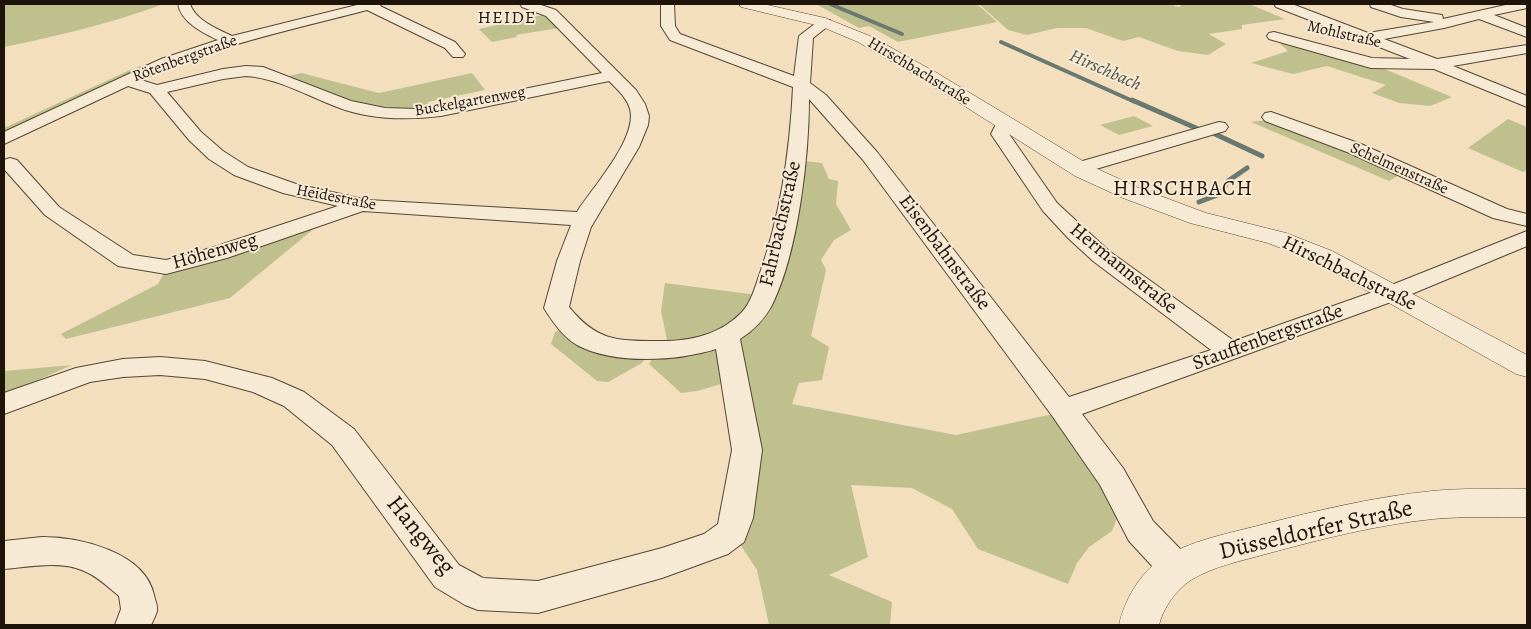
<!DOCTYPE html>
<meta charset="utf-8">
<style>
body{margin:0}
#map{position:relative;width:1531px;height:629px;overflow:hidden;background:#f3dfbe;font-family:Alegreya,serif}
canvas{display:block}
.frame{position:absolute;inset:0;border:5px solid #1e140a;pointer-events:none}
</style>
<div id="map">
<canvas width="1531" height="629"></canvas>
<div class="frame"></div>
</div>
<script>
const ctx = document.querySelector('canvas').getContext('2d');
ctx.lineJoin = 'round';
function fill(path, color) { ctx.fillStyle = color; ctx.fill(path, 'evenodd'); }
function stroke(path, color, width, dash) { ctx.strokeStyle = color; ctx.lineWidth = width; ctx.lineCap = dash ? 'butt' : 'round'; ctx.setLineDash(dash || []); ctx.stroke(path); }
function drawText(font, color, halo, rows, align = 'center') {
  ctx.font = font + ' Alegreya,serif'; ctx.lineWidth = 4; ctx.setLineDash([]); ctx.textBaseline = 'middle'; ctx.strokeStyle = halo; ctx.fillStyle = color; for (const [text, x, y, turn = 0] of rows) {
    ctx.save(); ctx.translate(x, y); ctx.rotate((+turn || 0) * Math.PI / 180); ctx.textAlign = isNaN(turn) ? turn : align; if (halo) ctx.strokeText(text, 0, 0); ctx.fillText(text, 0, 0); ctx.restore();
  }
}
const green = new Path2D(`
 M4,4H164C112,23 59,36 4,47Z
 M816,4H977L997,22L898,42L869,26L859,28Z
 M979,4H1174V6L1180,7L1181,4H1249L1285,19L1242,25V29L1209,34L1226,44L1208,55L1178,51L1139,37L1123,41L1086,28H1057L1027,35L1008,30Z
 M551,13L565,27L516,35L517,37L492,42L479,29Z
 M1276,40L1370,63L1452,97L1430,106L1399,103L1372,93L1386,85L1327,66L1293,74L1251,63L1288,51Z
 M197,47C130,72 67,103 4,135V128L132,69Z
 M301,73L379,93L472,73L485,90L428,102L425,113H385L281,78Z
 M1134,116L1153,126L1119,135L1100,125Z
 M1273,119L1403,173L1389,181L1251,122Z
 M1508,119L1527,127V170L1523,172L1468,148Z
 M796,160L822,163L829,179L838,181L836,204L851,230L834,240L821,260L826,270L811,336L829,347L822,380L799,383L792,404L956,435L1053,414L1098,478L1118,516L1112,531L1089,547L1077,563L1068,584L978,549L952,509L912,488L851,485L868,557L829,575L892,602L890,625H769L757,570L732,532L735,380L697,391L681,393L649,364L656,353L669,350L661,311L665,283L765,296Z
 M316,227L230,298L66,339L61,334L158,284L165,271Z
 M566,326L648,354L642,363L608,382L597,381L551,344L555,332Z
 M72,365L4,395V371Z`);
const streamFar1 = new Path2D(`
 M830,4L902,34
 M1001,42L1135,102`);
const stream = new Path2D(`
 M1132,100L1196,128
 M1215,134L1262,156
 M1199,202L1220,194L1228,181L1247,168`);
const minor = new Path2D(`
 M178,4H190C196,21 218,29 232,36L361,4H381L380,6L455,42L465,54L463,57H453L445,48L367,10C291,30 212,46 141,80L157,85L223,69L246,66L263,67L351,101L385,108L417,109L441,106L602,73L546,16L522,7L520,4H538L556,10L636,90L645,104L649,116L648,125L639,147L591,227L580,261L569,307C596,340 615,341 656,341C686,342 718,336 740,314C751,304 755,287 760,273C781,213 790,150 793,87L670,40L661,26V4H674L675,26L680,34L794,76L799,36L820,20H830L832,23L813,38L810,83L826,95L877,152L1069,397L1211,350L1093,261L1068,238L1043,211L991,134L996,124L1008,121L1014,122L1017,126L1009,134L1057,203L1084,228L1109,251L1234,341L1384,288L1527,231V246L1402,298L1082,414L1123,468L1153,521L1189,558L1194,569L1189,580L1177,584L1165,580L1129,541L1100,485L1053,417L863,160L809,99C809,157 798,253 772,305C764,320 754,330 740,339L762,450L753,518L744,542L728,554L662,578L538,613L478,610L465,605L435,587L332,445L284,406L253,392L205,379L160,375L123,377L90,382L4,414V393L76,368L123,359L160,357L205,361L272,378L304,392L354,429L459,565L483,578L538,581L662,548L704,534L718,524L732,450L716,349C678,361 614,365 577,345C563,337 552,321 544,308L557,261L571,225L363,211L227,258L166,274L118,266L45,215L4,169V160L10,158L17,160L59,207L133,255L166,260L211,248L338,206L283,193L234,175L209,159L189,140L150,93L128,86L4,144V132L161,59L218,40C203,33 181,22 178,4ZM246,76C277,78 308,96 337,107C370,120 407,120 441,116L609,81C618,90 627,98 630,109C638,138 592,188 577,212L368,200L296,184L248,167L223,151L201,132L167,92L223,79Z
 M1274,4H1292L1368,33L1434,22L1401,17L1371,7L1370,4H1388L1403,9L1442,15L1443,19L1510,4H1527V8L1494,15L1527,28V37L1479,19L1444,28L1384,39L1437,59L1527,45V53L1453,66L1527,96V107L1434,69L1371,68L1269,39L1267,36L1269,33L1274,32L1372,58L1410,59L1276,7Z
 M1271,112L1361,144L1507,209L1527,214V226L1493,218L1347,152L1265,121L1262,117L1265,113Z
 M1219,122L1225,123L1228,127L1225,131L1079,174L1072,172L1069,168L1072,164Z
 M42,537C80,537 145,552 154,595C155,600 158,606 157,611C156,615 153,621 151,625H115L121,609L119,596C108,587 97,576 84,571C61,560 28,567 4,569V541Z`);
const tertiary = new Path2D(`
 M739,4H763L825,18L870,36L937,73L1091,166L1139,188L1206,213L1286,233L1332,251L1527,355V377L1516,374L1314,261L1268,243L1190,223L1123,198L1075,176L925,81L858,42L820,26L741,7Z
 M1527,489V517C1496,518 1464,516 1433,519C1376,525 1321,539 1266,554C1241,561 1214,566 1191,580C1176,590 1163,608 1159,625H1119C1124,601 1140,573 1161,559C1189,541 1226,534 1257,526C1315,511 1373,497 1432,491C1464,488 1495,489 1527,489Z`);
const farStreetnames = [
 ["Mohlstraße",1344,35,13],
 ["Rötenbergstraße",185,59,-20],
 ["Hirschbachstraße",919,72,31],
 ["Buckelgartenweg",470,102,-10],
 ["Schelmenstraße",1399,169,24],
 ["Heidestraße",336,198,11]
];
const farNeighbourhoodnames = [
 ["HEIDE",507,19]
];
const farWaternames = [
 ["Hirschbach",1105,71,24]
];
const streetNames = [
 ["Fahrbachstraße",781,224,-77],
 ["Höhenweg",215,252,-16],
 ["Eisenbahnstraße",944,253,53],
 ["Hermannstraße",1123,269,39],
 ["Hirschbachstraße",1349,274,26],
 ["Stauffenbergstraße",1268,338,-20]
];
const neighbourhoodNames = [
 ["HIRSCHBACH",1183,190]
];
const nearStreetnames = [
 ["Düsseldorfer Straße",1316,531,-13],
 ["Hangweg",420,536,51]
];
fill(green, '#c0c08e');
stroke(streamFar1, '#69796f', 4);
stroke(stream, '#69796f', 5);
stroke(minor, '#534737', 2);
stroke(tertiary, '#534737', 1);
fill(minor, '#f7ead5');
fill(tertiary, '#f7ead5');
drawText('16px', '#1e140a', '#f7ead5', farStreetnames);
ctx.letterSpacing = '1px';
drawText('18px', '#1e140a', '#f7ead5', farNeighbourhoodnames);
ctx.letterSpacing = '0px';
drawText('italic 18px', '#4a4f45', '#f7ead5', farWaternames);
drawText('20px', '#1e140a', '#f7ead5', streetNames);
ctx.letterSpacing = '1px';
drawText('21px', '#1e140a', '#f7ead5', neighbourhoodNames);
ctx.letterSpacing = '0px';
drawText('24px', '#1e140a', '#f7ead5', nearStreetnames);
</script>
